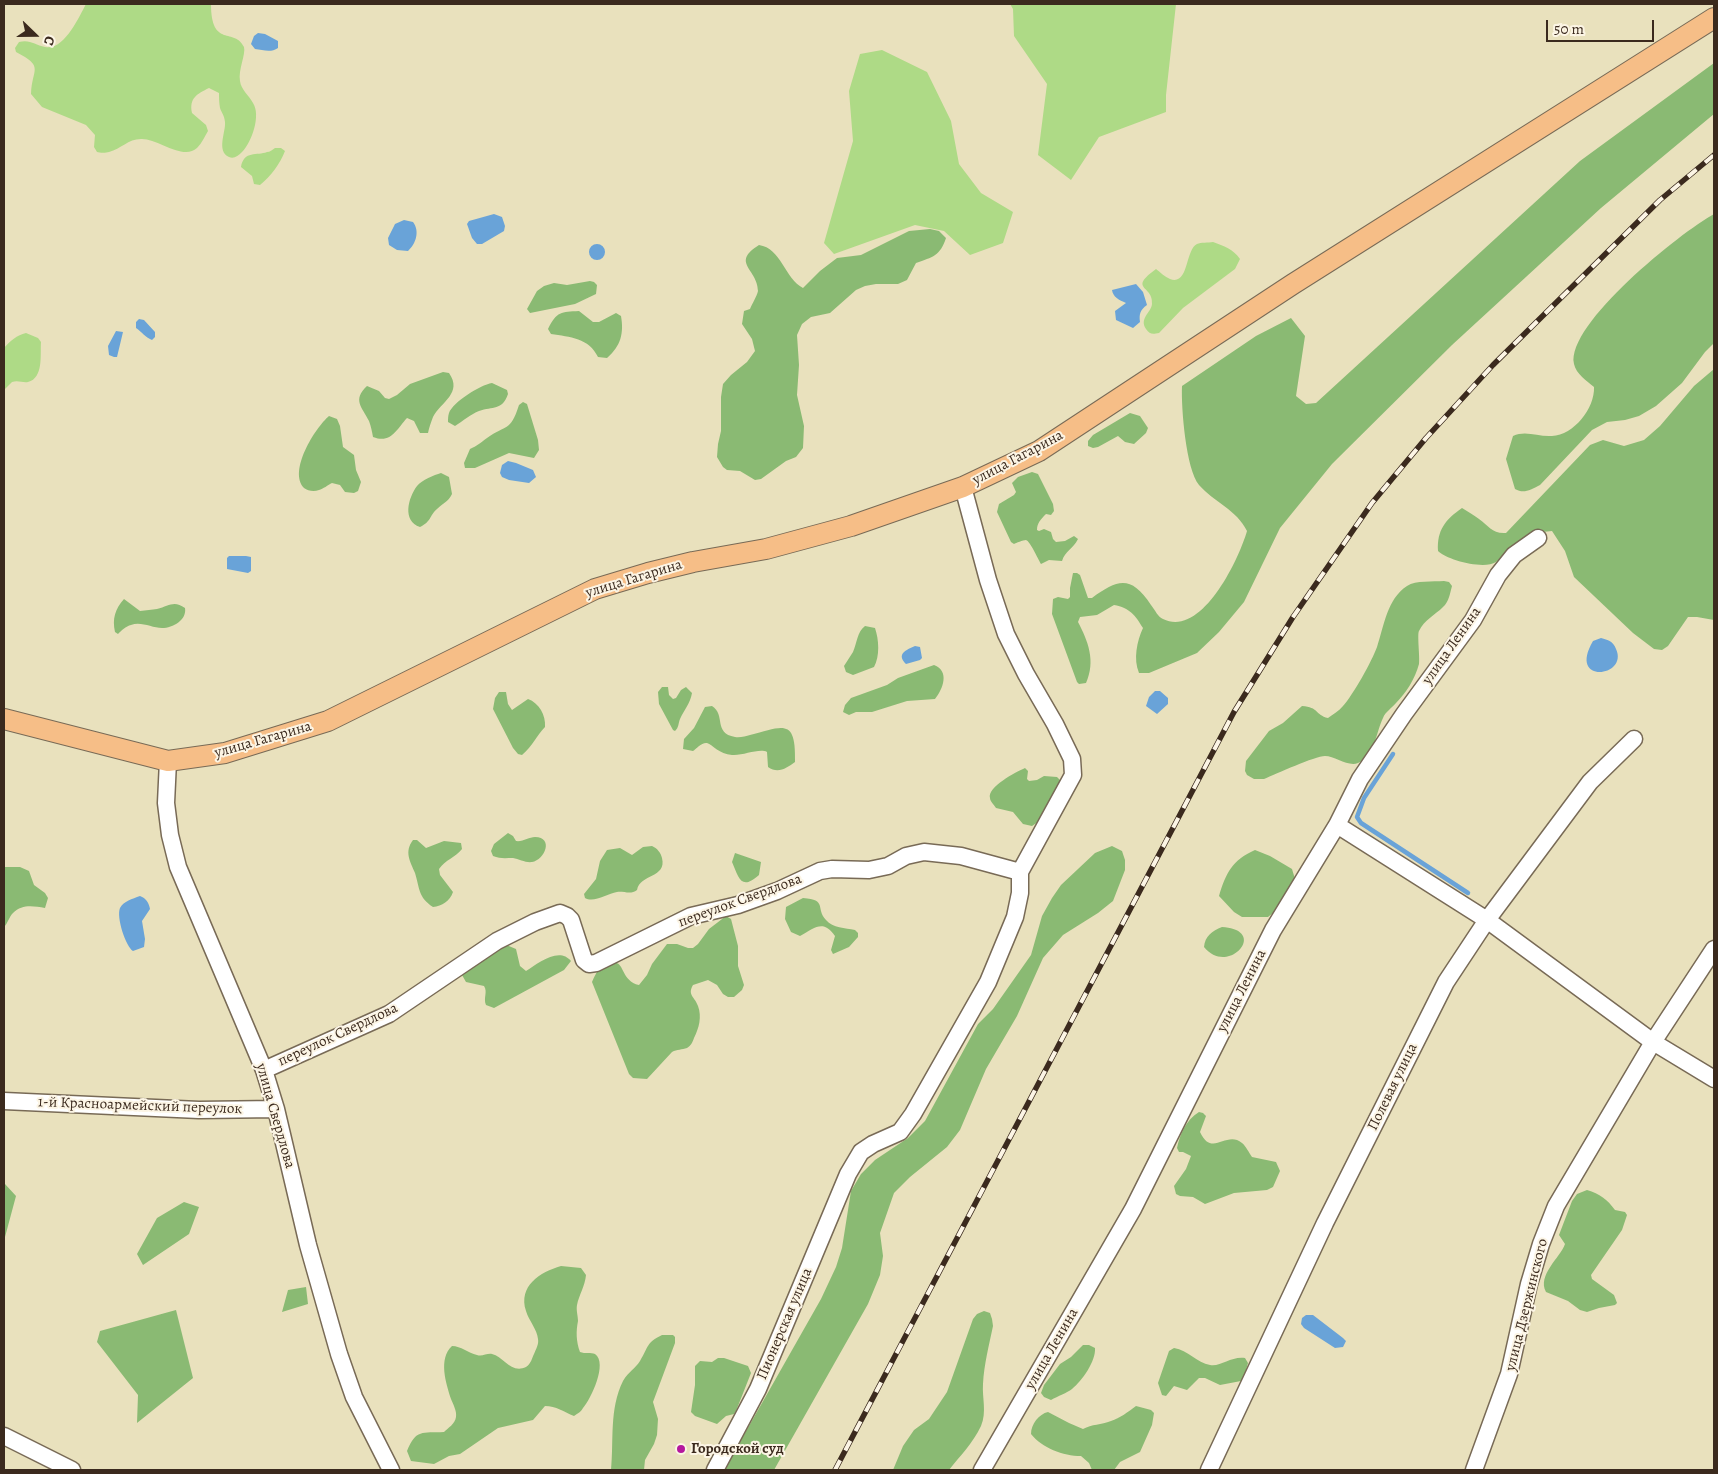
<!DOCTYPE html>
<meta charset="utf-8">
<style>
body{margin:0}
#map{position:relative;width:1718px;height:1474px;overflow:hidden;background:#e9e1bd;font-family:Alegreya,serif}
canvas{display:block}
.frame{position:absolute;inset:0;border:5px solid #3b2a1e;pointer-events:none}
.north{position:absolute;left:10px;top:10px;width:50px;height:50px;-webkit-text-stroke:4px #fcf5e5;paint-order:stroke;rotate:112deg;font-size:14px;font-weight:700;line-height:20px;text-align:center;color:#3b2a1e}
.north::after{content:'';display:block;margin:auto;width:18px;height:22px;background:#3b2a1e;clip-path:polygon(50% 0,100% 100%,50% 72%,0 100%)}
.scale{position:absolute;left:1546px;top:20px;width:108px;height:22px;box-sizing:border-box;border:2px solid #3b2a1e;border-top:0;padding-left:6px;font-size:15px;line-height:18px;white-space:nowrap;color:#3b2a1e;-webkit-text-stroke:4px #fcf5e5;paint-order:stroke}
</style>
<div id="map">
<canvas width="1718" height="1474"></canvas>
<div class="frame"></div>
<div class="north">С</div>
<div class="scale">50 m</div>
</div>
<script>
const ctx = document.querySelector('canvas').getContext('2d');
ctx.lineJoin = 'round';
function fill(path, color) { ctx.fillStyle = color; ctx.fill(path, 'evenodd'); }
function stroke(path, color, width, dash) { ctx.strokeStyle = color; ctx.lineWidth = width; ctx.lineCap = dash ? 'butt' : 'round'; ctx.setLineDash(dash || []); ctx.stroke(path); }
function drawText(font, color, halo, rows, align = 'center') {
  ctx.font = font + ' Alegreya,serif'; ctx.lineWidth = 4; ctx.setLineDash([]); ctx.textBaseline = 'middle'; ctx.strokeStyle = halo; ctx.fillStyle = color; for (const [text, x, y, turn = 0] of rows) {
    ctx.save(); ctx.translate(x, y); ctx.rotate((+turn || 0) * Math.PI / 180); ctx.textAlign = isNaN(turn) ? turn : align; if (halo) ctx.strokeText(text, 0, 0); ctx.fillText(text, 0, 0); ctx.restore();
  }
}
const green = new Path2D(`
 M86,4H211C211,49 235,27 244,47C246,54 238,70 240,81C241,90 249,95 253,103C261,115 252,142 242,152C238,156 234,159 229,157C216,151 226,132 225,122C224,114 222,114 220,108C219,103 219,97 219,93L209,88C197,94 189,98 192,113L206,125L208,131C205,136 202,143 197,148C183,161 157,138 141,139C128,139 121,149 109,152C106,153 100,153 97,152L94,147L95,135L86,125L42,107L31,94C32,68 45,67 16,52L15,48L19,42C30,39 35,45 45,47C64,51 79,17 86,4Z
 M1010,4H1176L1166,95V112L1099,137L1071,180L1038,155L1047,84L1014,36L1013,9Z
 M882,50L927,72L951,121L959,164L981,193L1013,212L1003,243L970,255L944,231L915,225L834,254L824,243L853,141L849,91L860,54Z
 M275,148H281L285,151C280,164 271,176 260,185L254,184L252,176L241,167C244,150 257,156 267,152C270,152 272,150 275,148Z
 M1213,242C1224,246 1233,249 1240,259L1235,269L1183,308L1159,333C1153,334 1150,335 1146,329C1139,318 1151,313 1152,304C1154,285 1127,290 1156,269C1160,272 1165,277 1170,279C1189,286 1185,250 1197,244C1201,242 1208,243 1213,242Z
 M26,333L38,338L41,342C40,354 44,378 28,382C23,383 18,380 12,382L4,390V348C10,341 17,335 26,333Z`);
const forest = new Path2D(`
 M1714,63V114L1601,208L1452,345L1332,464L1280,528L1244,602L1219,632L1197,653L1149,673H1139C1133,659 1137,641 1143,628C1135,615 1130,608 1114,605L1097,615L1080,617L1078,622C1088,641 1096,661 1086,683L1079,684L1077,682L1052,614L1053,599L1058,597L1068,599L1070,597V588L1073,573H1077L1080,575L1088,598H1092C1118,579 1131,575 1151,605C1155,610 1158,617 1163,619C1202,638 1239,559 1247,531C1237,510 1214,502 1199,485C1186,469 1181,408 1182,386L1256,336L1291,318L1305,336L1296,396L1306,404L1316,403L1580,161Z
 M1714,214V343L1705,352L1682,383L1656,406L1639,416L1625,420L1607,422L1592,430L1540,485C1530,490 1524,494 1515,489L1506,459L1513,436C1526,430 1538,437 1552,436C1574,435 1595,408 1594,387C1587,381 1576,374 1574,364C1566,324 1681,232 1714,214Z
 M930,229L939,231L946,238C940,256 933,257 916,263L907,280L898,284H876L865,286L856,290L830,313L811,317L802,324L797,335L799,365L797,395L804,426L803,448L796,457L786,461L761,479L755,480L740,471L727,470L723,467L717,457L718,444L721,431V397L723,384L731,375L747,362L755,351L752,339L742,324L744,311L750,309C752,304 757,296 758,291C758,269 730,263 759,245C781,248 785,279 803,288L820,271L837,258L861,255L909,231Z
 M590,281L594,282L597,285L596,294L575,304L530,313L527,309L537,291L544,286L554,283L567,285Z
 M579,311L593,322H599L616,313L621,316C624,333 621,346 607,358L598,357C589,338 570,337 551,334L548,329C557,311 561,312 579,311Z
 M1714,369V620L1697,617H1688L1668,646L1662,650L1654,649L1633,633L1574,577L1565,551L1552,531C1546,532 1538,532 1532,533C1524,536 1514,546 1507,551C1503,554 1500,559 1496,562C1484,570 1447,560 1438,551C1437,530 1445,520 1462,508C1468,512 1474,515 1479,519C1489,526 1492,534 1506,533L1590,445L1603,440L1624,446L1644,440L1660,426L1694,386Z
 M443,372L449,373C463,393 441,402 433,417C431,422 429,428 428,433H420L414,421L407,418C396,430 391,444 373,437C372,432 371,426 369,421C362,407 352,400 367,386L379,391L385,398L389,399L397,395L410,384Z
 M492,383L507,390L508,394C502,411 493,406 479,411C471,414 463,421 455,426L448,422C448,419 448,416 449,413C453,402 480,385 492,383Z
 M523,402L527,404L538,440L539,450L534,458L509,453L475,468H465L464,463L470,449C477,446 480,443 487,438C506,424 510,433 519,405Z
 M1130,413L1140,416L1148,428L1146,433L1134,444L1125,442L1118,436L1098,447L1093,448L1088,446V441L1093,435Z
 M329,416L337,419L340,426L343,447L354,455L356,470L361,482L358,491L354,493L345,492L340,485L332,483C328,485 323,489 319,490C314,492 308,491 304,488C288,471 315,428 329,416Z
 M1032,472L1038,474L1053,504L1054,511L1051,515L1046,514C1041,519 1037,523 1037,530L1039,531L1044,529L1051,532L1053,539L1056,542L1065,541L1074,536L1078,539C1073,549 1065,551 1062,561L1049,560L1041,564C1038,559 1030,541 1026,540C1023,540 1016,543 1014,544L1011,542L997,512L999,504L1014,495L1016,492L1012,483L1018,477Z
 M441,473L449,477L452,494C448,502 443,503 437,509C429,516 432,521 420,527C402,521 408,498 417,486C422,480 434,475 441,473Z
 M1444,581L1449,582L1452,586C1450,593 1449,602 1443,607C1435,615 1424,620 1419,631C1417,634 1420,657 1419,664C1415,679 1406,693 1396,703C1392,708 1385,712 1383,718C1376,732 1375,756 1358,763C1348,767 1335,756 1325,756C1315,756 1276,774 1264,779H1254L1247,775L1245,771L1246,761L1269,731L1283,723L1302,706C1319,707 1315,715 1328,718C1333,714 1339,711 1343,706C1353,695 1372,661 1377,647C1384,626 1387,599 1407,586C1416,580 1433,582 1444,581Z
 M124,599L140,611C146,610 152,610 157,609C169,606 174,600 185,608C187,620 173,628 162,628C152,628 141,621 131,625C126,626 121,631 118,634L115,632C112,619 115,609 124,599Z
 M865,626L875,628C879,640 880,656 874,667L853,675L846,672L844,666C847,661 850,657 853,652C857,643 857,632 865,626Z
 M934,665C950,671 943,689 935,699L907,701L872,712H856L849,715L843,712L845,705L851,698L887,685L898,678Z
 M662,687H668L669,695L673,699L676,698L681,690L686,687L692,693C690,704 684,710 680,719C678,724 679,727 675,731L673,730L659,704L658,692Z
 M499,692H506L508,704L512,710L528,699C539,703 546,715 545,727C536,736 533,746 522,755L518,754L513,748L493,709L495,698Z
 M712,706C726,715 713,733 735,737C740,738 746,736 750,735C784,726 796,718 795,762C787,768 778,774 768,767L767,752C759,748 743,756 732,755C719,754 713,745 707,743C702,742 696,749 693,751L683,749L684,739L694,728L705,707Z
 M1025,768L1028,771L1027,779L1029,781L1037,780L1044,776L1057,777L1060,780V784L1038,822L1032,826L1023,824L1013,812L996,808C994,805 990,801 990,798C987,787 1016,772 1025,768Z
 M508,833L513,836L516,841C523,842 529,837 535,837C554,837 545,860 532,862C526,863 519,859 513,858C506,858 500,859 493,856L491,851L494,844Z
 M413,840H417L426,848L444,841L461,843L462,849C456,857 445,860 439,869L440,875L453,892C450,901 442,906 433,907C418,897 420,889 415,873C410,861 404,852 413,840Z
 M652,846C657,848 661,853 662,858C667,878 640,874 637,890C631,895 624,891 617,892C607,894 594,903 585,898L584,894L596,879L600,861L607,850L620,848L632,855L643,847Z
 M1112,846L1122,851L1125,860V870L1113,901L1098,913L1063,935L1043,958L1017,1016L986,1069L960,1130L947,1147L910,1177L894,1193L880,1233L883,1256L880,1275L868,1304L774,1470H724L821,1299L836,1267L842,1248L851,1191L861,1174L875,1160L908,1138L925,1121L978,1024L993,1009L1031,955L1042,916L1052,898L1061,885L1095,853Z
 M1255,850L1270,856L1292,869L1295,879L1279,908L1268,917H1242L1234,912L1219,896C1226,873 1232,860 1255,850Z
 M735,853L761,862L759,875C741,891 739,878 732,862Z
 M4,867H20L29,871L34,885L45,893L48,898L45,908C33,906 22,904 13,913C9,917 8,923 4,927Z
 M803,898C828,900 815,908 826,920C833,928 845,928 855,930L858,933V937L849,947L833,954L831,950L835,936C823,919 815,928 800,936L791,932L785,919L786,907Z
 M726,916L731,919L738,946V966L744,985L742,990L734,997H728L723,994L717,985L708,980L693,985C687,995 695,997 698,1006C702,1017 699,1028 694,1038C693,1041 691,1046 687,1048C682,1050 677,1049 672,1052L647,1079L633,1078L629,1074L592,982C597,971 597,970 608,965C626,955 618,980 639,985L647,975L652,964L667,944H677L688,948H693L698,944L709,929Z
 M1222,927C1270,930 1228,977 1204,947C1205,936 1212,931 1222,927Z
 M504,944L516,949L520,966L526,971C537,964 559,946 571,961L564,970L494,1008L486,1005C483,998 488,992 484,986L466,982L462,975L467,965Z
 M1199,1112L1203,1113L1206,1116L1200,1132C1212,1158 1226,1130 1242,1143C1246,1146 1249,1153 1252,1157L1276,1162L1280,1171L1273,1187L1267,1190L1234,1193L1205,1204L1193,1197L1180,1196L1176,1194L1174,1186L1186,1169L1191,1156L1183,1152H1179L1177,1148C1180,1134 1186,1120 1199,1112Z
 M4,1147L5,1184L16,1196L5,1237Z
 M1587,1190C1600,1194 1607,1199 1615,1210L1625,1212L1627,1215L1622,1230L1591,1275L1592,1279L1614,1295L1617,1303L1615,1305L1599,1308L1587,1312L1580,1310L1568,1301L1546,1292C1537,1275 1560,1258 1565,1244L1559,1235L1572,1201L1577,1194Z
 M184,1202L199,1207L189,1234L143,1265L137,1254L157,1218Z
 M561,1266L581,1268L586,1275C585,1286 579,1295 577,1305C576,1310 578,1316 578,1321C576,1331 576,1341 580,1352C585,1354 591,1352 595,1354C608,1363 591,1399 583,1408C581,1412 578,1413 574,1416C564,1412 556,1406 545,1406L533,1420L498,1428L460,1454L449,1456L434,1464L411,1461L407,1451C416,1429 422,1433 444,1432C448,1428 455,1424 456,1417C457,1411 453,1404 451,1399C446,1383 438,1359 452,1346C461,1346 468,1353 477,1355C482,1357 487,1353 492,1354C504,1357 511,1374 526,1367C531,1364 532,1358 534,1354C536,1349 539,1344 538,1339C537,1329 529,1321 526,1311C518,1286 540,1272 561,1266Z
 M306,1287L308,1304L282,1312L288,1290Z
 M176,1310L193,1378L137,1423L138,1395L97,1342L100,1331Z
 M984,1311L990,1313L992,1319L993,1326C989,1345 984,1365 983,1384C982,1398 987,1412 981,1426C973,1443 960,1456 949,1470H893L903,1446L914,1430L929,1419L947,1392L973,1319L977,1314Z
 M662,1335H673L675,1337V1343L653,1402L658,1419L657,1435L654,1444L645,1460L644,1470H611C614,1441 609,1409 623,1381C629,1371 635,1369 640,1361C649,1346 646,1343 662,1335Z
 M1083,1345H1089L1095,1348C1096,1361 1082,1381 1072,1389C1067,1393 1058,1396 1051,1400L1044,1397L1041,1393L1044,1385L1060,1364L1071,1357Z
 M1174,1348C1188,1350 1197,1363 1210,1365C1221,1367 1231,1356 1245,1358L1248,1363L1244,1377L1241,1381L1220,1385L1205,1378H1199L1187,1390L1174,1386L1166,1396L1162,1395L1158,1383L1169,1351Z
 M718,1358H724L748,1366L751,1373L736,1411L734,1414L726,1416L717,1424L695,1416L691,1412L695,1385V1366L700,1361L712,1362Z
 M1136,1406L1151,1410L1154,1413L1152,1425L1140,1452L1120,1462L1114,1470H1092L1089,1463L1081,1456C1063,1456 1042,1448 1031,1434C1031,1424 1039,1414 1048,1412L1069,1423L1083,1429C1092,1424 1101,1425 1111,1421C1120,1418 1128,1412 1136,1406Z`);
const water = new Path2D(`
 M258,33L265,34L278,41V48C271,53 263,50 255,49L251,44L254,36Z
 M494,214L502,217L505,226L504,231L482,244H477L472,238L467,224L469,221Z
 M404,220L413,222C420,231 416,244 408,251L397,250L389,245L388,238L395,224Z
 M589 252a8 8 0 1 1 16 0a8 8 0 1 1-16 0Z
 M1136,284L1143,292L1147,305C1140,310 1139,314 1140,322L1133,328L1116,320L1115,311L1126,303C1119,300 1113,297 1112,290Z
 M139,319L144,320L155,332V337L152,340C145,337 142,332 136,328V322Z
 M116,331L123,332L117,357H114L109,355L108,346Z
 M508,461L516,463L533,470L536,477L529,483L509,480L502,477L500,473L502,465Z
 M229,556H246L251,557V571L248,573L227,569V558Z
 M1601,638C1608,640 1613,641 1616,649C1629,677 1567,685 1593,641Z
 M915,646L920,647L922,658L920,660L906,664C896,654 906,650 915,646Z
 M1155,691H1160L1168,698V704L1157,714L1146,706L1149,697Z
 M140,896C146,898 149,903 150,909L142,921L145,939L144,947L133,951C126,947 116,917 120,908C124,901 132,899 140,896Z
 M1306,1315H1313L1343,1338L1346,1341L1343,1347L1335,1348L1304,1328L1301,1324L1302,1318Z`);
const stream = new Path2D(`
 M1393,754L1364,798L1357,817L1361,823L1468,893`);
const minor = new Path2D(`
 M168,761L166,803L170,835L178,867L264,1070L276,1109L308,1245L339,1354L354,1397L391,1470
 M1337,825L1487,920L1653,1042L1714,1079
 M264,1070L389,1014L497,941L535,922L560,913L567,916L571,920L584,960L589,964L596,963L691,916L738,905L777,891L820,871L832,869L869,870L888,866L906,856L924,852L961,856L1020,872
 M4,1101L199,1110L276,1109
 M4,1436L72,1470
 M715,1470L758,1389L848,1174L861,1152L873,1144L900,1132L913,1114L988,982L1015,917L1020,893V872L1073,775L1072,759L1055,724L1026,674L1006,634L988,580L963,487
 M982,1470L1133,1209L1273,930L1337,825L1360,779L1404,714L1473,620L1498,575L1514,555L1538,538
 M1209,1470L1325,1223L1446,982L1487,920L1590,782L1634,739
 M1474,1470L1509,1374L1529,1284L1541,1244L1556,1206L1653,1042L1714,949`);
const major = new Path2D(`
 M4,719L168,761L225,753L328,721L595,589L648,573L693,562L766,549L851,526L963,487L1039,451L1293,284L1714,18`);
const rail = new Path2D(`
 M835,1470L1234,712L1293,617L1372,503L1426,438L1493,365L1660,200L1714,155`);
const markers = [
 [681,1449,5,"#b5179e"]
];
const streetNames = [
 ["улица Гагарина",1018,458,-28],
 ["улица Гагарина",634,579,-17],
 ["улица Ленина",1452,646,-55],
 ["улица Гагарина",263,740,-16],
 ["переулок Свердлова",740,901,-20],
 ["улица Ленина",1242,991,-63],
 ["переулок Свердлова",338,1035,-25],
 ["Полевая улица",1393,1087,-64],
 ["1-й Красноармейский переулок",140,1106,2],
 ["улица Свердлова",275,1116,74],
 ["улица Дзержинского",1527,1305,-76],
 ["Пионерская улица",785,1324,-67],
 ["улица Ленина",1052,1349,-60]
];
const poiNames = [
 ["Городской суд",691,1449]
];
fill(green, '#aeda86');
fill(forest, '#8aba73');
fill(water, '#69a3d8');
stroke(stream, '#69a3d8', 4.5);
stroke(minor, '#786a56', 19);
stroke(major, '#786a56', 22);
stroke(minor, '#fff', 16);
stroke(major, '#f6be87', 20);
stroke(rail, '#3b2a1e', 5.5);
stroke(rail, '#fcf5e5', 4, [11]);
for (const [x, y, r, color] of markers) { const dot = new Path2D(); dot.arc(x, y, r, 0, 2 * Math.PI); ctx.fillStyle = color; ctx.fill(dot); stroke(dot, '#fcf5e5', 2); }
drawText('15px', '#3b2a1e', '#fcf5e5', streetNames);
drawText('bold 15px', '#3b2a1e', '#fcf5e5', poiNames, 'left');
</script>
